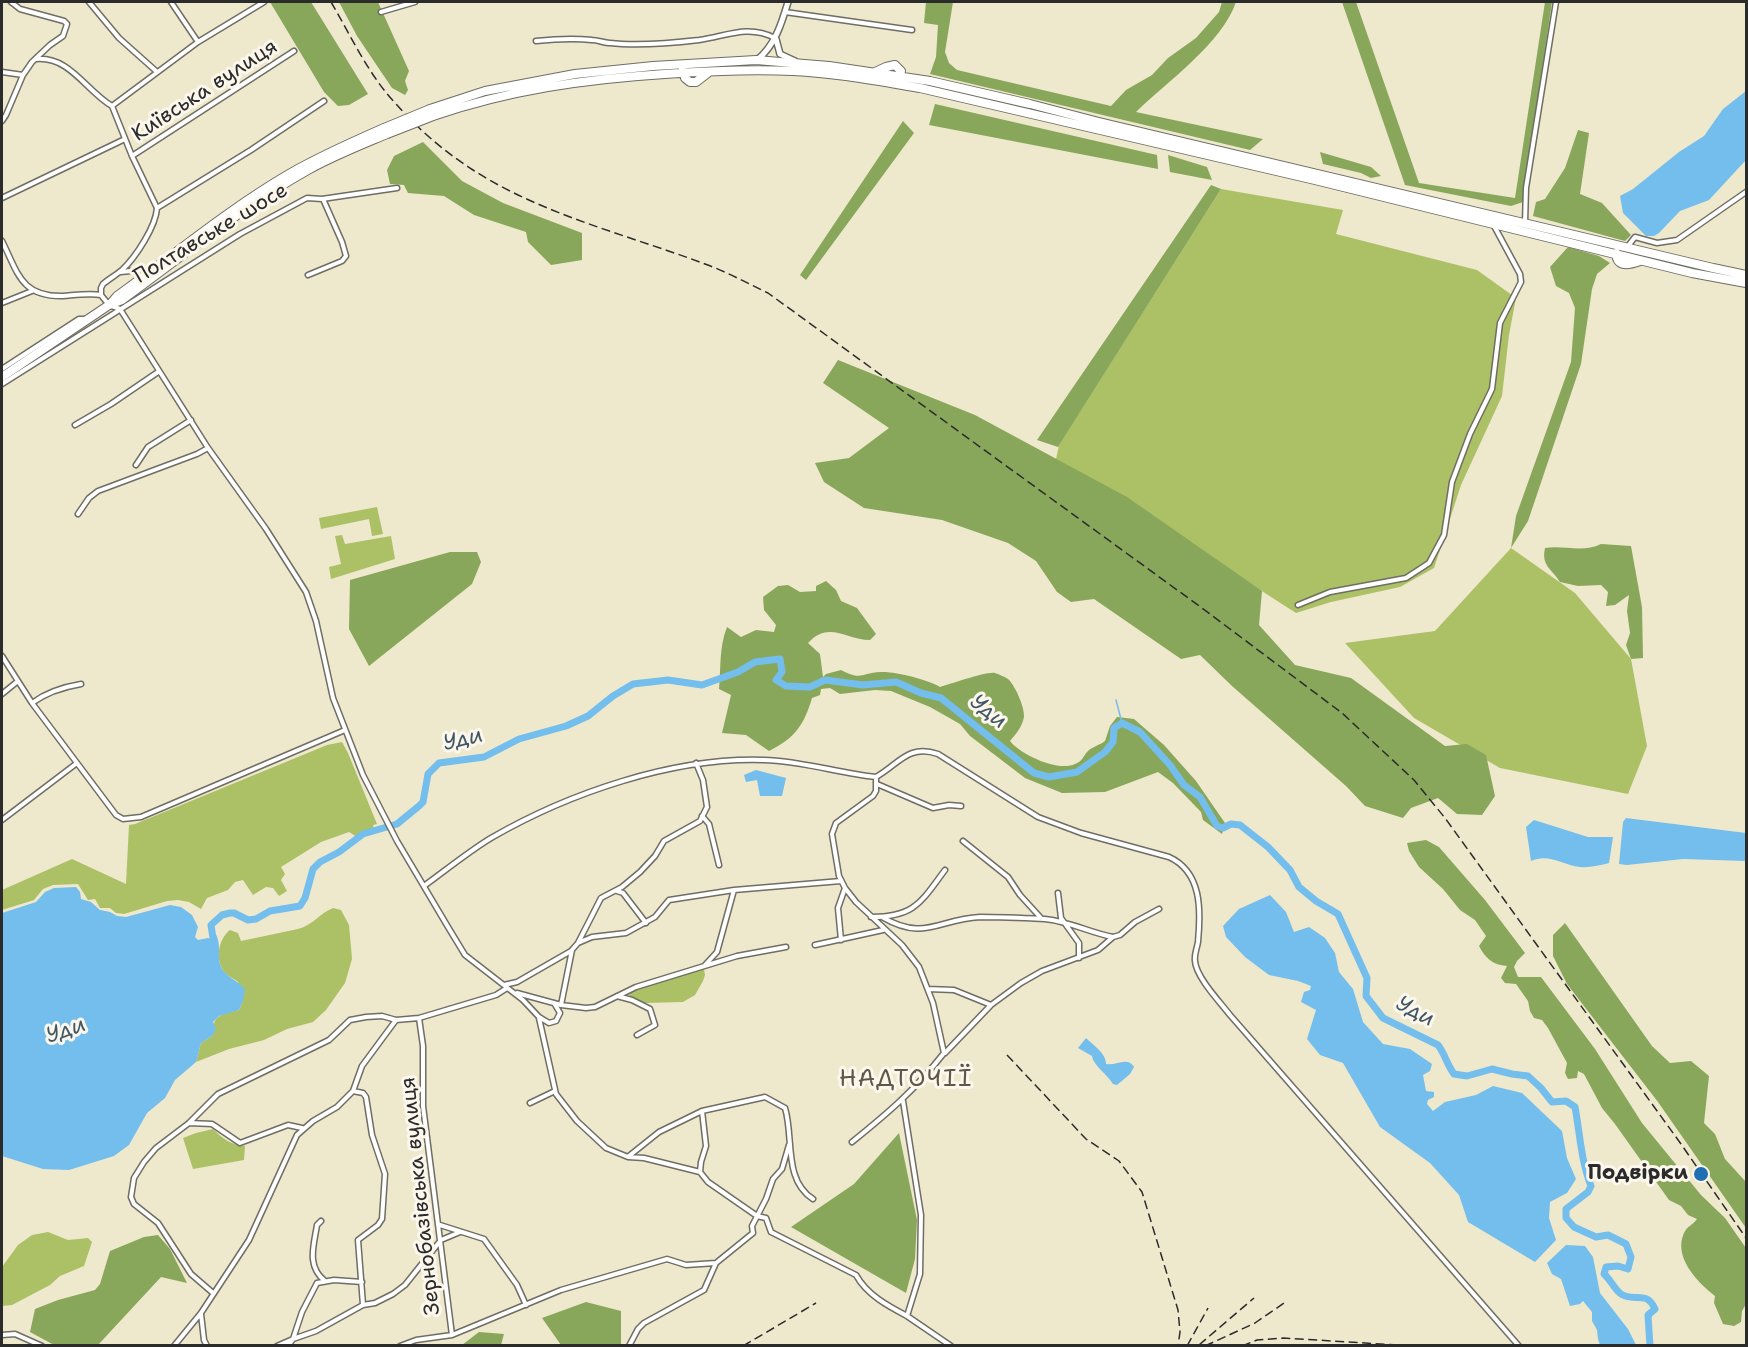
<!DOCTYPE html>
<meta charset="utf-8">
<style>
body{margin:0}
#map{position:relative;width:1748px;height:1347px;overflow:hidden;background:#eee8cd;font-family:"Shantell Sans",sans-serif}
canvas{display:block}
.frame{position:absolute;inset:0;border:3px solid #2b2b2b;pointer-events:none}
</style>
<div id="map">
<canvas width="1748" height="1347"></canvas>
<div class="frame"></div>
</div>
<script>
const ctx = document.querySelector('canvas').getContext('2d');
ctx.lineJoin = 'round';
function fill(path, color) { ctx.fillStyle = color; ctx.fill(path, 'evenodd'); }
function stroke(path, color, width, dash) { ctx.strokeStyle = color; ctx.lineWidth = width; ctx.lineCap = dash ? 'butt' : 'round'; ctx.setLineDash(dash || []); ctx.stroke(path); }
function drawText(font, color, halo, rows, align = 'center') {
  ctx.font = font + ' "Shantell Sans",sans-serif'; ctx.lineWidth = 6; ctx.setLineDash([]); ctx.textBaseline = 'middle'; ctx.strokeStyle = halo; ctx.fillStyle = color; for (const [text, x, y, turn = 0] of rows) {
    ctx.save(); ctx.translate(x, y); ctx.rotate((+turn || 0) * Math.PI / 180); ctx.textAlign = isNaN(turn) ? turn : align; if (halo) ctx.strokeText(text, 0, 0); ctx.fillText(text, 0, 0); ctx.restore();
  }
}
const green = new Path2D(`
 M1221,189L1343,210L1336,234L1477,270L1516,298L1509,335L1502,396L1461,485L1434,568L1400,587L1331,602L1296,613L1056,459L1059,445Z
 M377,507L383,534L372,536L369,519L321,529L319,518Z
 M342,535L345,544L391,536L395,559L331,579L329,567L341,564L335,536Z
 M1511,548L1575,593L1631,659L1647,746L1628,794L1500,768L1414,718L1345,643L1435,631Z
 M342,742L348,753L377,824L373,825L374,829L357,837L349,832L321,842L281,867L285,874L281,880L287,891L279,896L273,888L266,887L253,895L243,880L235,882L228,890L207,898L201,909L189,902L178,900L167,901L124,914L116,913L110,908H100L95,899L88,900L78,884L53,885L43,889L34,900L2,910V890L72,859L126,884L129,825L135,824L327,745Z
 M333,908L341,910L349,925L352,959L345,983L326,1010L313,1022L287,1029L264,1040L229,1049L196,1062L201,1043L212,1036C213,1014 220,1015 239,1010L243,1001L238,982C235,979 229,977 226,974C214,962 218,939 230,930L238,933L241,941L298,929C313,925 320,913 333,908Z
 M704,969L705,975L703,981L695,995L683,1002L645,1003L632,998L628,993L629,991L639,986Z
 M213,1129C223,1139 231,1145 245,1146L244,1160L193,1169L183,1138L196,1133Z
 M48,1232L68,1240L88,1238L92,1242L84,1266L60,1276L50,1285L12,1305L2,1306V1267L18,1245L32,1235Z`);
const forest = new Path2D(`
 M270,2H311L368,94L349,105L338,106L324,92Z
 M339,2H378L409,71L405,81L408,90L405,95L392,88L357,36Z
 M926,2H953L945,52L949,63L957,70L1111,106L1126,90L1152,75L1168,58L1196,38L1219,12L1222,2H1236C1222,43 1168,81 1136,112L1263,139L1250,150L930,74L936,57L938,25L924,23Z
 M1342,2H1356L1419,183L1515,198L1545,2H1552L1523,202L1511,206L1405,185Z
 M935,104L1157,155L1158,169L929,125Z
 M903,121L914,133L806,280L800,275Z
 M1578,130L1589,133L1580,194L1602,203L1631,235L1625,241L1533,216L1536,202L1545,199L1565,168Z
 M423,142L462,181L503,203L582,233V260L551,265L528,242L526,232L474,215L444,196L408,193L404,185L390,184L387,170L394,156Z
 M1320,152L1371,167L1381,176L1371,178L1361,173L1323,164Z
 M1168,155L1207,167L1212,180L1170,172Z
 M1211,185L1221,189L1058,447L1037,440Z
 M1568,247L1599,256L1610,263L1597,274L1592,289L1581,364L1528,521L1511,548L1516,516L1571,362L1575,308L1569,293L1556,286L1550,267Z
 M838,360L975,415L1127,497L1262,591L1259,625L1295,665L1351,678L1445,746L1467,744L1486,755L1495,796L1482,815L1457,814L1438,798L1411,808L1403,818L1365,806L1346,786L1232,686L1200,655L1181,659L1094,599L1071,602L1057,592L1036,561L1008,543L942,520L864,508L824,482L815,463L849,458L889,428L823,383Z
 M1601,544L1631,546L1642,607L1643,658L1631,659L1626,645L1630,633L1627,611L1629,595L1615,605L1606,606L1608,592L1601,585L1578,586L1560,582C1552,569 1541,566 1545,548C1564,545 1583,553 1601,544Z
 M450,552H477L481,562L472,584L369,666L349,629L350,580Z
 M826,581L836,590L841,601L857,608L876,634L870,640C846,640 829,620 808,643L820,654L823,677L826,674L841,670C862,681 860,673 881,672C894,671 930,680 940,687C951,684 987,671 995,673C998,674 1005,677 1008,679C1015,685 1025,708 1024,717C1022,727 1016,734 1010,741C1021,755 1058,772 1075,764C1083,761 1083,756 1088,751C1092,747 1100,745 1105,741L1110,726L1117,717L1134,719L1164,745L1196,781L1225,823L1222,834L1203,820L1201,812L1173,783L1158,772L1105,792L1062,793L1025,778L970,736L960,724L930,707L891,691L875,690L840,694L830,688L821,689L820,695L812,698C804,725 795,738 769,751L746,735L722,733L731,695L719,689C721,668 719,647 727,627L741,637L756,630L774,632L776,625L764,610L763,597L778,586L788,585L800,592L816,591V586Z
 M1426,840L1439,847L1485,900L1525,953L1517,961L1514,967L1518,977H1541L1595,1049L1642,1123L1701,1195L1725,1218L1746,1248V1304L1742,1311L1741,1322L1734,1326L1723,1324L1714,1303L1715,1296C1697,1282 1673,1257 1684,1233C1687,1226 1693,1225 1697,1219L1688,1215L1681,1206L1669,1200L1615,1124L1602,1108L1584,1074L1578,1071L1577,1078L1568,1079L1565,1073L1567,1063L1548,1028L1542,1020L1534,1018L1530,1011L1528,1001L1516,984L1505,983L1501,978L1507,966C1493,965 1485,958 1479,946L1486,936L1475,920L1460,910L1443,889L1419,867L1409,851L1407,843Z
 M1565,923L1652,1046L1670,1063L1691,1061L1709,1076L1704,1123L1715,1134L1725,1159L1746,1182V1228L1658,1102L1567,984L1553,956V935Z
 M899,1133L917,1220L915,1259L906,1293L791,1227L854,1184Z
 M158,1235L170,1249L187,1283L161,1277L98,1345H54L30,1332L35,1309L58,1300L95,1290L100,1284L110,1251L144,1237Z
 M586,1302L621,1311V1345H561L542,1318Z
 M479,1332L504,1334L501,1345H462Z`);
const water = new Path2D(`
 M1746,91V160L1709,200L1680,211L1659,233L1654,236H1646L1623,213L1620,196L1633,189L1679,152L1704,136L1723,109Z
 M756,770L786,778L782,796H760L757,780L746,782L744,775Z
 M1626,818L1746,833V861L1683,859L1627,865L1619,864L1623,822Z
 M1534,820L1588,837H1613L1609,863C1600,865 1590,868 1580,867C1562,865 1549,853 1531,861L1526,827Z
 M76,887L80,892L81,899L91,902L100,910L110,912L117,916L126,917L170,905L181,907L192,915L198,927L195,937L198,940L208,938L213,940V930C224,944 215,955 222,969C227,977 238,981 245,989L243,1001L239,1010L219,1016L213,1022L216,1029L212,1036L201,1043L196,1062L175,1080L165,1098L147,1113L129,1145L114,1156L69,1170L43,1169L2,1156V913L36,902L45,892L54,888Z
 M1270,895L1286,912L1294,932L1309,927L1325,938L1335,953L1339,972L1353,989L1363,1022L1383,1044L1410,1049L1432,1064L1430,1071L1423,1075L1426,1091L1434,1092V1097L1428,1100L1427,1104L1433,1111L1445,1102L1476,1095L1493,1086L1522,1093L1562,1131L1567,1158L1576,1179L1567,1193L1550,1202L1549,1218L1556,1240L1535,1262L1468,1222L1459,1195L1430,1163L1380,1127L1343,1063L1320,1055L1307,1039L1316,1010L1301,1002L1304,992L1310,990L1311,986L1298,981L1269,975L1245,957L1226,937L1223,926L1239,909Z
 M1086,1038C1093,1045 1106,1053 1106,1064C1117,1066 1127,1056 1134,1067L1130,1074L1117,1085L1113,1084C1107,1074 1093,1065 1092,1056L1078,1048Z
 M1566,1245L1585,1246L1593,1257L1600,1293L1628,1329L1636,1345H1600L1598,1339L1597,1330L1592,1321V1312L1583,1301L1580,1304L1570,1306L1561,1279L1552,1274L1547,1263Z`);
const stream = new Path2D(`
 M1116,700L1122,723`);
const river = new Path2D(`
 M214,945L211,925L222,915L230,913H234L248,920L256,919L270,911L300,906L305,898L313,869L320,862L339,852L363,834L397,824L419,806L423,802L428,774L439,763L484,757L519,739L566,726L588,716L613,696L633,684L668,680L702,685L738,672L755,662L780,659L782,672L776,680L786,686L810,687L825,680L863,685L896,682L921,693L941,698L1034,773L1049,777L1077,772L1105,752L1113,742L1114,728L1122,723L1140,732L1170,765L1184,785L1200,797L1217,826L1223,828L1231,824L1240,825L1268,847L1290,870L1299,887L1316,901L1338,914L1367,978L1366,996L1383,1018L1438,1045C1445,1054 1447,1065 1454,1074L1467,1076L1492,1069L1512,1074L1528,1076L1541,1088L1552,1102L1566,1101L1575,1107C1580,1134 1581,1161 1591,1186L1588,1192L1566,1209V1218L1574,1227L1596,1237L1608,1235L1626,1244L1631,1257L1628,1269L1618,1266L1606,1267L1604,1274C1611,1280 1614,1289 1621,1294C1634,1303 1646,1289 1655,1309L1648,1315L1650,1346`);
const street = new Path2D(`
 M89,2L119,38L156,71
 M171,2L198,42
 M381,12L415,2
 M785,12L912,30
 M536,41C555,39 573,38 592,40C598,40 604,43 610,43C636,46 673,43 699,40C727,36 748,24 775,38
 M36,59C70,56 86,91 112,106
 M2,72L23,75
 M112,106L198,42L264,2
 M112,106L132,156L157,208
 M2,121L6,115L23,75L32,62L50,45L63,36L67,24L64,21L20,9L11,2
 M132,156L294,51
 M2,198L125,139
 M157,208L251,150L324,101
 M1525,223L1526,188L1556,2
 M2,241C18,273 21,297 63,296C76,295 89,293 101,295L109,305L120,309
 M1628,246L1635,237L1657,243L1677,240L1746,192
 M121,272L149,269
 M308,275L342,261L346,256L342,242L323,199
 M101,295V288L103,284C109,279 116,275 122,270C136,257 156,226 157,208
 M2,303L32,291
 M120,309L208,448L266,529L306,592L316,621L333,698L363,775L397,841L448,927L465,955L523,1000L539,1017L549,1023L556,1021L560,1013L554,1003
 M2,369L79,319H84
 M2,384L240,234L307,198L322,199L397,188
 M75,425L111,404L158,372
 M136,465L148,447L191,420
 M78,514L89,498L98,491L197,454L208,448
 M1298,605L1330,592L1406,578L1429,563L1444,535L1452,482L1470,434L1492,389L1500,323L1521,282L1520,274L1493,224
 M2,656L32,703L116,815L123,819L141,817L345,730
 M2,694L18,681
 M32,703C47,692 63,687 81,684
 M877,784L933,808L949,805L961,806
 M702,816L709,824L719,865
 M2,820L77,763
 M963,841L1008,877L1020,895L1041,918
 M424,886C446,870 468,852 491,838C569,793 673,757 764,760C802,761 839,773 876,777C899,764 908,744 938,754L1038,817L1081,833L1169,857C1202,872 1201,910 1198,942C1197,948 1194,955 1195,961C1196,977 1220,1002 1230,1015L1519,1346
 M617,891L623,893L646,923
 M1058,893L1061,918L1079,943V958
 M871,917C915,917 921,902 945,870
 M882,917C925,942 938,919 980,917C1002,917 1024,918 1045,919C1068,921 1091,933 1113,937L1120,935L1135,922L1159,909
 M841,940L838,908L845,888
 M578,943L592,937L626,933L655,917L669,900L734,890L841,881
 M815,945L883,930
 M705,965L717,952L734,890
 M504,985L517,982L571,951L578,943L601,898L622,887L640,872L655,856L664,841L700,821L707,807L703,780L696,763
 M928,989L954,990L991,1005
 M517,993L561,1005L586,1008L595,1007L636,987L737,956L786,947
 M617,996L632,1000L650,1009L655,1025L637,1035
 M561,1005L572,950
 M419,1018L423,1046V1106L452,1335
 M539,1018L556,1094L577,1121L606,1148L628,1157L644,1158L700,1172L708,1182L757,1216L766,1218L771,1232L856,1275C867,1295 888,1306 907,1316
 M945,1053L991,1005L1021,983L1042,971L1098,950L1113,937
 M353,1091L363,1093L366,1097L372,1135L385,1174L382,1219L378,1225L358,1240L363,1305
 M903,1101L921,1215L920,1274L907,1316L951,1346
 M530,1103L555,1091
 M189,1123L212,1124L240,1143L288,1125L302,1128
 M852,1142C888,1113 915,1090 944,1053L933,1003L919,967L902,945L856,902L845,888L839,876L832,834L836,823L873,796L876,791V777
 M629,1156L659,1132L702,1111L765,1097L785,1108C794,1137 783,1180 813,1199
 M700,1172L701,1162L706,1146L702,1111
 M321,1221L317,1225C314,1245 306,1266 325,1281
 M440,1225L484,1239L517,1285L526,1305
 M213,1293L191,1274L158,1223L134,1204L131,1197L134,1178L144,1162L156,1148L189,1123L218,1094L329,1040L350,1020L366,1017L382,1016L396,1020L419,1018L496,995L507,988
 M201,1314L204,1340L207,1346
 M2,1335L15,1334L42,1346
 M174,1346L201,1313L249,1240L297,1135L313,1121L337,1107L353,1091L362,1066L396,1020
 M277,1346L293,1339L302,1312L317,1283L334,1280L362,1282
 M288,1346L293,1339L316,1331L363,1305L375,1303L393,1294L405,1285L441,1240L460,1232
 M400,1346L416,1340L452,1335L561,1290L667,1259L686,1265L716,1263L753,1233L752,1226L766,1199L773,1179L782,1169L789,1145
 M629,1346L638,1329L644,1323L704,1290L716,1263`);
const secondary = new Path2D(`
 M776,39L780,54L795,61
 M757,60C775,46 782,22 788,2`);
const highway = new Path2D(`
 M683,68L685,78L690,82H696L709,72
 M875,72L886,67L895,65L901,71L899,79
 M430,109L485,91L575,74L653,66L756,60L829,66L930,81L1030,104L1099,122L1713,268L1746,275
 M433,116C509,90 585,79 665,74C708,71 751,69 793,71C836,73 878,81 920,88L1315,180L1692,273L1746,283
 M1616,253C1617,268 1629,265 1640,261
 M111,303L117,296C174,255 229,209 289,174C320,156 352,142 384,128
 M2,377L109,305L122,300C183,256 242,207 308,170C333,156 361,145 387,134`);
const rail = new Path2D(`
 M331,2C351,36 369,76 397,105C419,130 445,152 473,170C543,215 628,235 705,264C727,272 747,283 768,293L1202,608L1342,713L1414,780L1445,818L1681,1144L1746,1238
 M1007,1055L1086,1139L1119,1161L1142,1192L1178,1310L1180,1332L1178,1346
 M1199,1345L1254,1298
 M743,1346L816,1303
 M1187,1346L1208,1308
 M1205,1346L1255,1323L1287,1301
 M1242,1346L1257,1340L1283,1338L1414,1346`);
const highwayBridge = new Path2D(`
 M384,128L430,109
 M387,134L433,116`);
const markers = [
 [1701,1174,8,"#1f6fb2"]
];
const streetNames = [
 ["Київська вулиця",205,91,-33],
 ["Полтавське шосе",211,234,-31],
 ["Зернобазівська вулиця",421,1196,-96]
];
const poiNames = [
 ["Подвірки",1688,1174]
];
const waterNames = [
 ["Уди",988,712,39],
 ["Уди",463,740,-13],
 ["Уди",1415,1012,28],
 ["Уди",66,1031,-19]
];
const quarterNames = [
 ["НАДТОЧІЇ",906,1080]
];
fill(green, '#acc165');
fill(forest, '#89a75a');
fill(water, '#73beec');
stroke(stream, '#73beec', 1.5);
stroke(river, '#73beec', 7);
stroke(street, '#6f6d64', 7);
stroke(secondary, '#6f6d64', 8);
stroke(highway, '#6f6d64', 10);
stroke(street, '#fff', 4);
stroke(secondary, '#fff', 5);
stroke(highway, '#fff', 8);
stroke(rail, '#2b2b2b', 1.5, [9, 4.5]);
stroke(highwayBridge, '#6f6d64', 10, []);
stroke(highwayBridge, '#fff', 8);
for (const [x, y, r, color] of markers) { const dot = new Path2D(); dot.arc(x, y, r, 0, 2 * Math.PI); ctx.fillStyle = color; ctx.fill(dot); stroke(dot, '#fbf7ec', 2); }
drawText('21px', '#2b2b2b', '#fbf7ec', streetNames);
drawText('bold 21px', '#2b2b2b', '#fbf7ec', poiNames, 'right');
drawText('italic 22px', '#415765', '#fbf7ec', waterNames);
ctx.letterSpacing = '1.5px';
drawText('24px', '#615648', '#fbf7ec', quarterNames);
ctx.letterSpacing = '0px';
</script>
